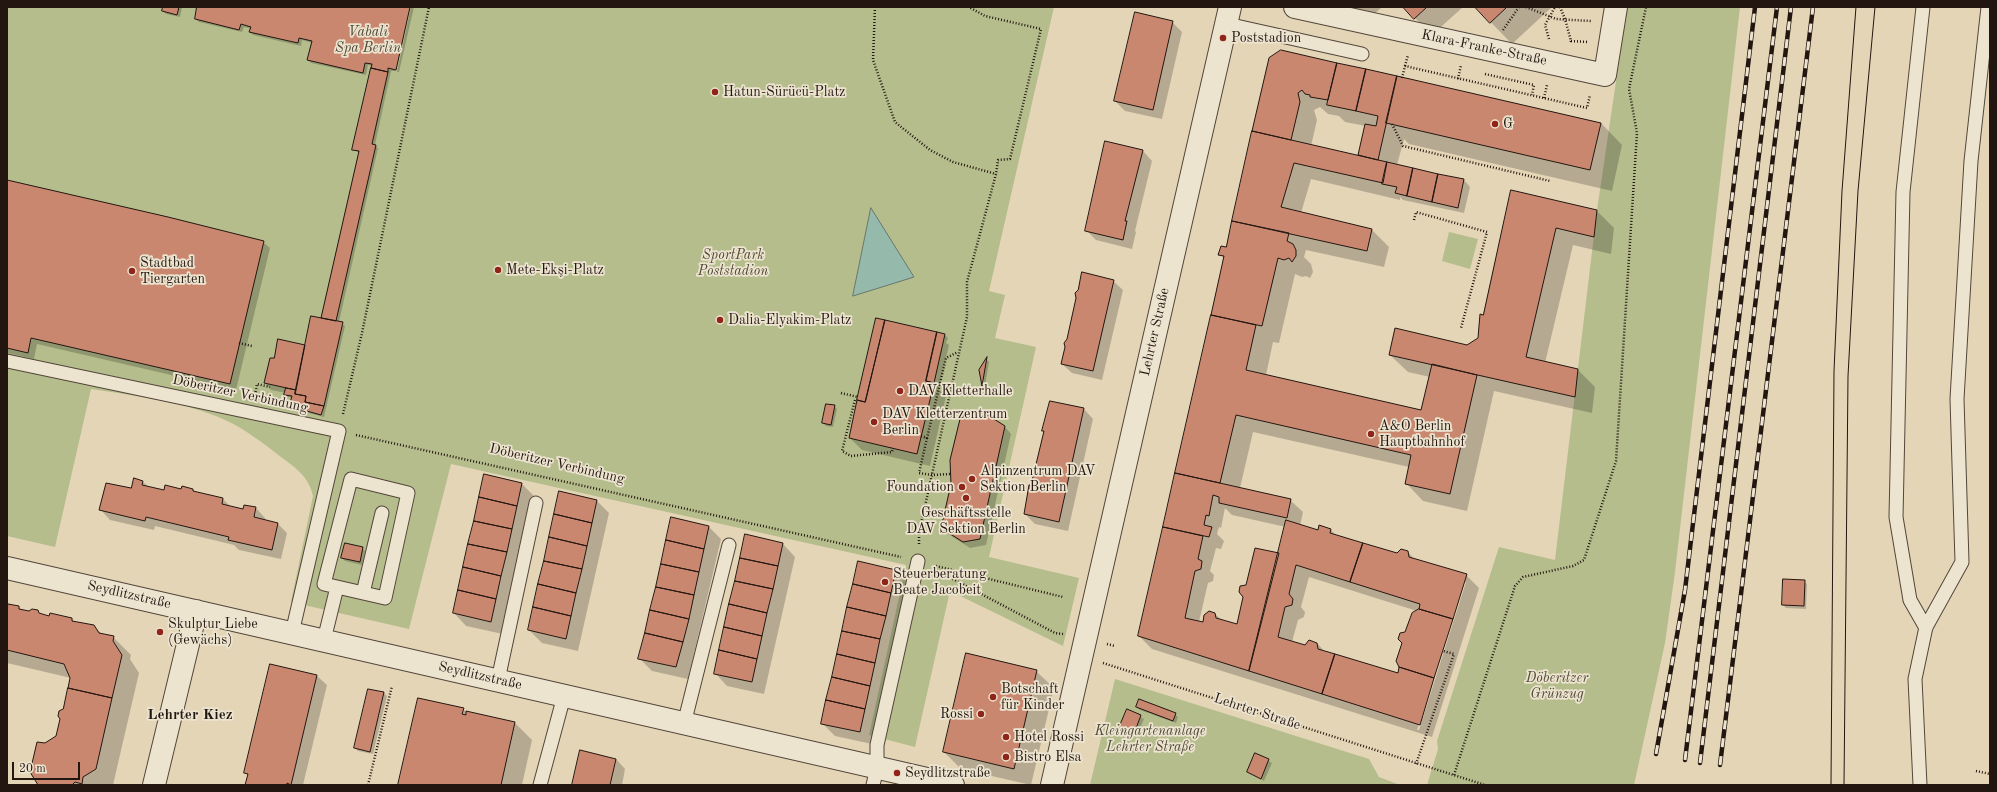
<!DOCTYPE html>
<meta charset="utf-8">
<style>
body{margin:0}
#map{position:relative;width:1997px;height:792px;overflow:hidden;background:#e3d5b6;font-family:"Old Standard TT",serif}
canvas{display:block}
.frame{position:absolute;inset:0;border:8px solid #231611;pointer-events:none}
.scale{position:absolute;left:12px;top:762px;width:68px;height:18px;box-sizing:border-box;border:2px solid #231611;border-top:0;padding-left:5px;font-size:12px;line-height:14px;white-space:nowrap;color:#231611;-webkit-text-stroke:3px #ede4d0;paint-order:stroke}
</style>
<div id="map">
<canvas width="1997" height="792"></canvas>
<div class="frame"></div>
<div class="scale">20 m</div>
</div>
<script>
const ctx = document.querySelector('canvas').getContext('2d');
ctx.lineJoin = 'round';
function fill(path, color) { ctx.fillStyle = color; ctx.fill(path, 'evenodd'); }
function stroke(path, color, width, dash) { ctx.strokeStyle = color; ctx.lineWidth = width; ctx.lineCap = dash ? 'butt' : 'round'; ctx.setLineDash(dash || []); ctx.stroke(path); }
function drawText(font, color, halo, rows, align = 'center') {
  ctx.font = font + ' "Old Standard TT",serif'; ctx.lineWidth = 3.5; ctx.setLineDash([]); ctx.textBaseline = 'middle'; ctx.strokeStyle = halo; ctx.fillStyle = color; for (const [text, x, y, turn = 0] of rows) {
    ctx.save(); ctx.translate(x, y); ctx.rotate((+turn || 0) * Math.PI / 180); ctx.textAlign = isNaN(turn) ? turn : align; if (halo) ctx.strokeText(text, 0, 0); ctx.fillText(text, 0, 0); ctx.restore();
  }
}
const green = new Path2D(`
 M7,7H1054L989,291L1005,295L995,338L1036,347L989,557L1079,578L1063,646L950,591L915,747L869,735L906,565L451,464L409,629L291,602L313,496C309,477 296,468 281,457C263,443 245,429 225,420C183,401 136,396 91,389L55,547L7,536Z
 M1627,7H1740L1675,572L1665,643L1634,785H1427L1438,749L1437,741L1499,547L1555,560L1597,210Z
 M1449,232L1478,239L1470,269L1442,261Z
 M1115,679L1369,759L1379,777L1400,785H1090Z`);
const water = new Path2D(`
 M871,208L914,277L853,296Z`);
const shadow = new Path2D(`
 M164,7H182L180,17L166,14L163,11Z
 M198,7H409L395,71H391L375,145L378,148L339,322L345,326L324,417L294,409L291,406L292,398L288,397L286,393L271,390L265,383L275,360L279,340L306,346L322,319L359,153L353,149L372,66L368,65L366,75L311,63L308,60L312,43L302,40L301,46L253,35L250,32L251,29L244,27L242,32L199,22L196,19Z
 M411,7H414L399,72H397Z
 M1338,7H1382L1359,28Z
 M1404,7H1463L1432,35Z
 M1476,7H1552L1512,44Z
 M1172,22L1182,32L1162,119L1125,111L1115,101Z
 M1282,51L1601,123L1622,145L1612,191L1409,144L1404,139L1397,165L1464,180L1470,187L1464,213L1403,200L1400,197V200L1311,179L1301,213L1372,230L1389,247L1384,267L1306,250L1304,257L1311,264L1313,272L1310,278L1306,276L1302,277L1295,274L1279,343L1273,342L1266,375L1422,411L1430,377L1408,372L1390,355L1468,346L1479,339L1512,191L1597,211L1614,228L1611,254L1573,245L1545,363L1578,370L1595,387L1592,413L1494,391L1467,511L1423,501L1406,483L1409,467L1253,432L1240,488L1290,500L1303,512L1300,526L1318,531L1320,527L1331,530L1338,537L1397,554L1408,552L1415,560L1466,575L1479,588L1432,737L1152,649L1139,636L1224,259L1220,254L1227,248ZM1320,107L1328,114L1339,116L1345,122L1366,126L1359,156L1311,146L1317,120L1314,110ZM1225,508L1232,515L1286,527L1279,554L1247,586L1237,625L1223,621L1215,614L1203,623L1199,622L1208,583L1213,581L1214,575L1210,571L1216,548L1221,549L1224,541L1217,534L1219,527L1221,528ZM1309,577L1417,611L1406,633L1398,674L1325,652L1317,643L1305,646L1292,642L1298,620L1304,617L1305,612L1301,607ZM1464,582H1466L1419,730H1417Z
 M1143,151L1152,161L1135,231L1136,232L1132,249L1096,240L1086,230Z
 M7,181L263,242L270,248L236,390L37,344L34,359L7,353Z
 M1113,281L1123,290L1102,380L1072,373L1062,364Z
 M945,335L948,338L946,343L949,345L939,389L946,396L930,466L862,450L850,438Z
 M986,359L989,362L985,386L981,370Z
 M1051,402L1084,409L1093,419L1068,531L1035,524L1025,514L1044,432L1043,430Z
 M834,406L837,409L833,427L826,426L823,423Z
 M1005,427L1011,434L986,545L970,548L948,534L942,527L952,484Z
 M143,482L149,487L165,491L193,490L196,493L223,499L230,506L244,510L256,508L265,518V521L278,524L287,533L281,559L239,550L234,545L155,526L154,530L110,520L101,510Z
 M522,484L534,496L503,634L466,626L454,613Z
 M597,501L609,513L578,651L542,643L529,630Z
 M672,518L709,527L721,539L688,679L652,671L639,658Z
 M783,544L795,557L764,694L727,686L715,673Z
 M362,548L365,551L362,565L345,561L342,558Z
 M895,571L908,583L872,744L835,736L822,723Z
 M1804,581L1807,584L1806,609L1786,608L1783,605Z
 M7,604L19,607L22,611H37L41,615L72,619L75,622L94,626L103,635L113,637L131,655L130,659L139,673L113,785H40L45,745L57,737L71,678L7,663Z
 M270,665L317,676L327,685L303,785H247L249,776L245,773Z
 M1036,671L1054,688L1031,785L961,769L944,752Z
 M369,690L384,693L387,696L373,754L358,751L355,748Z
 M1137,707L1175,714L1178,717L1176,723L1140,710Z
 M463,709L466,712L515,723L532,740L522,785H399Z
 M1128,710L1144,719L1137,736L1120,728Z
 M1256,754L1272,763L1264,781L1248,772Z
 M616,759L625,769L622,785H573Z`);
const building = new Path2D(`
 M163,7H179L177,15L162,11Z
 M197,7H410L396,70L388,68V72L371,68L372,64L365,63L363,73L307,60L312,41L299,38L298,43L249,32L251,27L241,24L239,30L195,19Z
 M1403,7H1427L1414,19Z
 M1475,7H1507L1490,23Z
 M1135,12L1173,21L1153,110L1114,101Z
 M1281,50L1337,63L1328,100L1310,97V95L1305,94L1302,90L1298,93L1300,102L1291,140L1252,131L1269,58Z
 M1337,63L1366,69L1356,111L1327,105Z
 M371,68L388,72L372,144L376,145L336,321L321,318L359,151L352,150Z
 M1366,69L1397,76L1378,160L1358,155L1365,124L1376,126L1378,116L1356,111Z
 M1397,76L1601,123L1590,170L1386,123Z
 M1252,131L1387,162L1383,183L1294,163L1281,207L1372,229L1367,251L1232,221Z
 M1105,141L1143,150L1125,221H1127L1123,240L1085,231Z
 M1387,162L1413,168L1407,196L1395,193L1397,187L1382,184Z
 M1413,168L1438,174L1432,202L1407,196Z
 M1438,174L1464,179L1458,208L1432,202Z
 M7,180L168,217L264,241L230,384L31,338L28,353L7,348Z
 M1511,190L1597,210L1594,237L1556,228L1526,357L1578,369L1575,397L1389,355L1395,328L1467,345L1478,338L1480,314L1483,315Z
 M1232,221L1289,233L1287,241L1293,244L1296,250V256L1292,262L1289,258L1284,260L1278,258L1262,326L1211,315L1224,256L1218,255L1221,246L1226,247Z
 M1082,272L1114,280L1093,371L1061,364L1065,347L1064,343L1067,339L1076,298L1075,293L1078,290Z
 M1211,315L1256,325L1246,370L1421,410L1432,364L1477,375L1450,494L1405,484L1411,455L1236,415L1220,483L1175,473Z
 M311,316L343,322L324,406L305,402L306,396L295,394Z
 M876,318L885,320L865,402L857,400Z
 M885,320L937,332L926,381L934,383L917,454L849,438L857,400L865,402Z
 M937,332L945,334L934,383L926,381Z
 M278,339L305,345L296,390L264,383L270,358H274Z
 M987,357L982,386L979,370Z
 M286,388L296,390L295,394L306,396L305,402L324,406L321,415L289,406L292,396L284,395Z
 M1050,401L1084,408L1059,522L1024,514L1029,485H1031L1044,431H1042Z
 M826,404L835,405L831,425L822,423Z
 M978,412H983L1005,426L980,539L963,542L941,528L951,484L950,460L961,415Z
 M1175,473L1291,499L1287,518L1219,503V497L1213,495L1209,516L1206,515L1204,525L1212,527L1209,537L1163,527Z
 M484,474L522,483L517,506L479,497Z
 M134,478L143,481L142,485L164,490L165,485L181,489L182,486L193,489V491L223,498L222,504L243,509L244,505L256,507L254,517L278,523L272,550L228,540L229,537L146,517L145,521L99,510L106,483L131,488Z
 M559,491L597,500L592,523L554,514Z
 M479,497L517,506L512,529L474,521Z
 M554,514L592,523L587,546L549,537Z
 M671,517L709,526L704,549L666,540Z
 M1286,520L1318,530L1319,525L1331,529L1330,533L1363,543L1350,582L1296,565L1289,594L1293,599L1292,605L1285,607L1278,637L1305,645L1309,640L1317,643L1318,649L1335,654L1322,694L1249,671Z
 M474,521L512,529L507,552L468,544Z
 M1163,527L1203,536L1198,559L1202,561L1201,569L1195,571L1185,618L1203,622L1204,615L1209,611L1215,613L1216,618L1237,624L1243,597L1239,592L1240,586L1246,585L1255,548L1279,553L1249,671L1138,636Z
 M745,534L783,543L778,566L740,558Z
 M549,537L587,546L582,569L544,561Z
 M666,540L704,549L699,572L661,564Z
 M345,543L363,547L360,562L341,558Z
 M1363,543L1397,553L1401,549L1408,551L1409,557L1467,574L1453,619L1419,609L1420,604L1350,582Z
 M468,544L507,552L501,576L463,567Z
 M740,558L778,566L773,589L735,581Z
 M544,561L582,569L576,593L538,584Z
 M858,561L896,570L891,593L853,584Z
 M661,564L699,572L694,595L656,587Z
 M463,567L501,576L496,599L458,590Z
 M1783,579L1805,580L1804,606L1782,605Z
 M735,581L773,589L767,613L729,604Z
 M538,584L576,593L571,616L533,607Z
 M853,584L891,593L886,616L847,607Z
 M656,587L694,595L689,619L650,610Z
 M458,590L496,599L491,622L453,613Z
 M8,604L19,606V609L29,611L32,609L38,610L39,613L49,616L50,613L72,618V621L94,625L99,633L114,636L113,641L122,655L112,698L68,688L70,678L64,664L7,650Z
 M729,604L767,613L762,636L724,627Z
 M533,607L571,616L566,639L528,630Z
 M847,607L886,616L880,639L842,631Z
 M1419,609L1453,619L1434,678L1399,667L1396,661L1402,643L1398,639L1400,633L1405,632L1412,613Z
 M650,610L689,619L683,642L645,633Z
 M724,627L762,636L757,659L719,650Z
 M842,631L880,639L875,663L837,654Z
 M645,633L683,642L676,667L638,659Z
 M719,650L757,659L752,682L714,674Z
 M966,653L1037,670L1014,769L943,752Z
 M837,654L875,663L870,686L832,677Z
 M1335,654L1398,673L1399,667L1434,678L1420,725L1322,694Z
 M270,664L317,675L291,785L287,783V785H245L248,774L244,773Z
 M832,677L870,686L865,709L826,700Z
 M68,688L112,698L96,769L83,777L82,784L75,782L72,785H38L30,772L37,742L45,743L56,736L60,719L58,716L59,711L63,709Z
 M368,689L384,692L370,752L354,748Z
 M418,698L464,708L462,714L466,715V711L515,722L501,785H398Z
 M1139,699L1176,713L1173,721L1136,707Z
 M826,700L865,709L860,732L821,724Z
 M1127,709L1141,715L1134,734L1119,728Z
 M580,750L616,759L610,785H572Z
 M1255,753L1269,759L1261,779L1247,772Z`);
const path = new Path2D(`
 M875,7L873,60L895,122L930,150L953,162L996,174
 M1526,7L1556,19L1591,21
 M1560,7L1565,19L1571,41L1570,44
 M1503,30L1519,7
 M1549,39L1545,25L1555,7
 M1571,41L1589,42
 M1405,66L1408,55
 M1485,74L1534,85L1532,95
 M1402,78L1405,66L1587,108L1590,95
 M1458,79L1461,65
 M1544,98L1547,85
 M1392,124L1403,146L1550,181
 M1414,220L1416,212L1487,232L1461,328
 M239,343L252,346
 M841,393L858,397
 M255,395L257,384L270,387
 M855,400L842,451L851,456L892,452L893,448
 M343,414L362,333L429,7
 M356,435L901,557
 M921,436L927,438L946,358L958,352
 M927,438L919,473L932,475L951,474
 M919,544V533L967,317V282L996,174L998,160L1010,159L1041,29L985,16L969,7
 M936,566L1063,597
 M934,569L1055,633L1063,634
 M1107,644L1115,646
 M1103,663L1485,785
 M1416,764L1454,654L1443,651
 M1976,771L1990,774
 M1454,775L1515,586L1523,577L1573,566L1584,560L1616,461L1637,133L1629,89L1646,7
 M368,785L392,686`);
const lane = new Path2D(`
 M1923,7L1903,192L1896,517L1910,600L1926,628
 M1227,24L1362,54
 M7,361L339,431L292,633
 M351,479L408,493L385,598L324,584Z
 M363,593L382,513
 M324,640L337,587
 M498,680L536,503
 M684,724L729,545
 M540,785L564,696
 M873,785L877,768V745L918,561
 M1920,785L1915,679L1926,627L1962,562L1957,399L1971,161L1988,7`);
const street = new Path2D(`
 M1295,7L1605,75L1616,7
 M7,568L953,785
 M154,785L196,611
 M1052,785L1230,7`);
const tram = new Path2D(`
 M1831,785L1834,371L1842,191L1856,7
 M1844,785L1848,376L1858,191L1875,7`);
const rail = new Path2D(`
 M1656,754L1685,590L1755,7
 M1685,760L1777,7
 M1700,763L1791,7
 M1720,765L1813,7`);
const markers = [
 [1223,38,4,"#8f2418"],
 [715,92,4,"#8f2418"],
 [1495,124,4,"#8f2418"],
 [498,270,4,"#8f2418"],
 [132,271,4,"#8f2418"],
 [720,320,4,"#8f2418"],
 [900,391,4,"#8f2418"],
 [874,422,4,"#8f2418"],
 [1371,434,4,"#8f2418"],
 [972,479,4,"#8f2418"],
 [962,487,4,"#8f2418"],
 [966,498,4,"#8f2418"],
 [885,582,4,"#8f2418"],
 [160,632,4,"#8f2418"],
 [993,697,4,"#8f2418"],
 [981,714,4,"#8f2418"],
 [1006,737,4,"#8f2418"],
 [1006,757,4,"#8f2418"],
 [897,773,4,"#8f2418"]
];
const parkNames = [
 ["Vabali",368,32],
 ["Spa Berlin",368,48],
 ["SportPark",733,255],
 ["Poststadion",733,271],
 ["Döberitzer",1557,678],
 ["Grünzug",1557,694],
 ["Kleingartenanlage",1150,731],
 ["Lehrter Straße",1150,747]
];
const poiNames = [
 ["Poststadion",1231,38],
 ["Hatun-Sürücü-Platz",723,92],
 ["G",1503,124],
 ["Stadtbad",140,263],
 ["Tiergarten",140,279],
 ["Mete-Ekşi-Platz",506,270],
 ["Dalia-Elyakim-Platz",728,320],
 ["DAV Kletterhalle",908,391],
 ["DAV Kletterzentrum",882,414],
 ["Berlin",882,430],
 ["A&O Berlin",1379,426],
 ["Hauptbahnhof",1379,442],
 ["Alpinzentrum DAV",980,471],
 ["Sektion Berlin",980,487],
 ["Foundation",954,487,"right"],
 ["Geschäftsstelle",966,513,"center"],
 ["DAV Sektion Berlin",966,529,"center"],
 ["Steuerberatung",893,574],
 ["Beate Jacobeit",893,590],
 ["Skulptur Liebe",168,624],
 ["(Gewächs)",168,640],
 ["Botschaft",1001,689],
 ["für Kinder",1001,705],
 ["Rossi",973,714,"right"],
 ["Hotel Rossi",1014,737],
 ["Bistro Elsa",1014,757],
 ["Seydlitzstraße",905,773]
];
const streetNames = [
 ["Klara-Franke-Straße",1484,48,12],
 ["Lehrter Straße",1155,332,-77],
 ["Döberitzer Verbindung",240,394,12],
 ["Döberitzer Verbindung",557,464,13],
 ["Seydlitzstraße",129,595,13],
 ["Seydlitzstraße",480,676,13],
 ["Lehrter Straße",1257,712,18]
];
const neighbourhoodNames = [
 ["Lehrter Kiez",190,715]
];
fill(green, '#b5bd8c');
fill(water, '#95b9ab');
stroke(water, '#67786d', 1);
fill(shadow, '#0003');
fill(building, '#ca876f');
stroke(building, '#231611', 1);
stroke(lane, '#53463a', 15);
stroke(street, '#53463a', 24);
stroke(path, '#231611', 2.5, [1, 2]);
stroke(lane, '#ede4d0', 13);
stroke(street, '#ede4d0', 22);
stroke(tram, '#231611', 1);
stroke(rail, '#231611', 4.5);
stroke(rail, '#ede4d0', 3, [9]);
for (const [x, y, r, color] of markers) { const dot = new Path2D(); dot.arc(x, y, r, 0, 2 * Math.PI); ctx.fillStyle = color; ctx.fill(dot); stroke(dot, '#ede4d0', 1.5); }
drawText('italic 14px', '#4f4836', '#ede4d0', parkNames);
drawText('14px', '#231611', '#ede4d0', poiNames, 'left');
drawText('14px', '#231611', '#ede4d0', streetNames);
drawText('bold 15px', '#231611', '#ede4d0', neighbourhoodNames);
</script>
